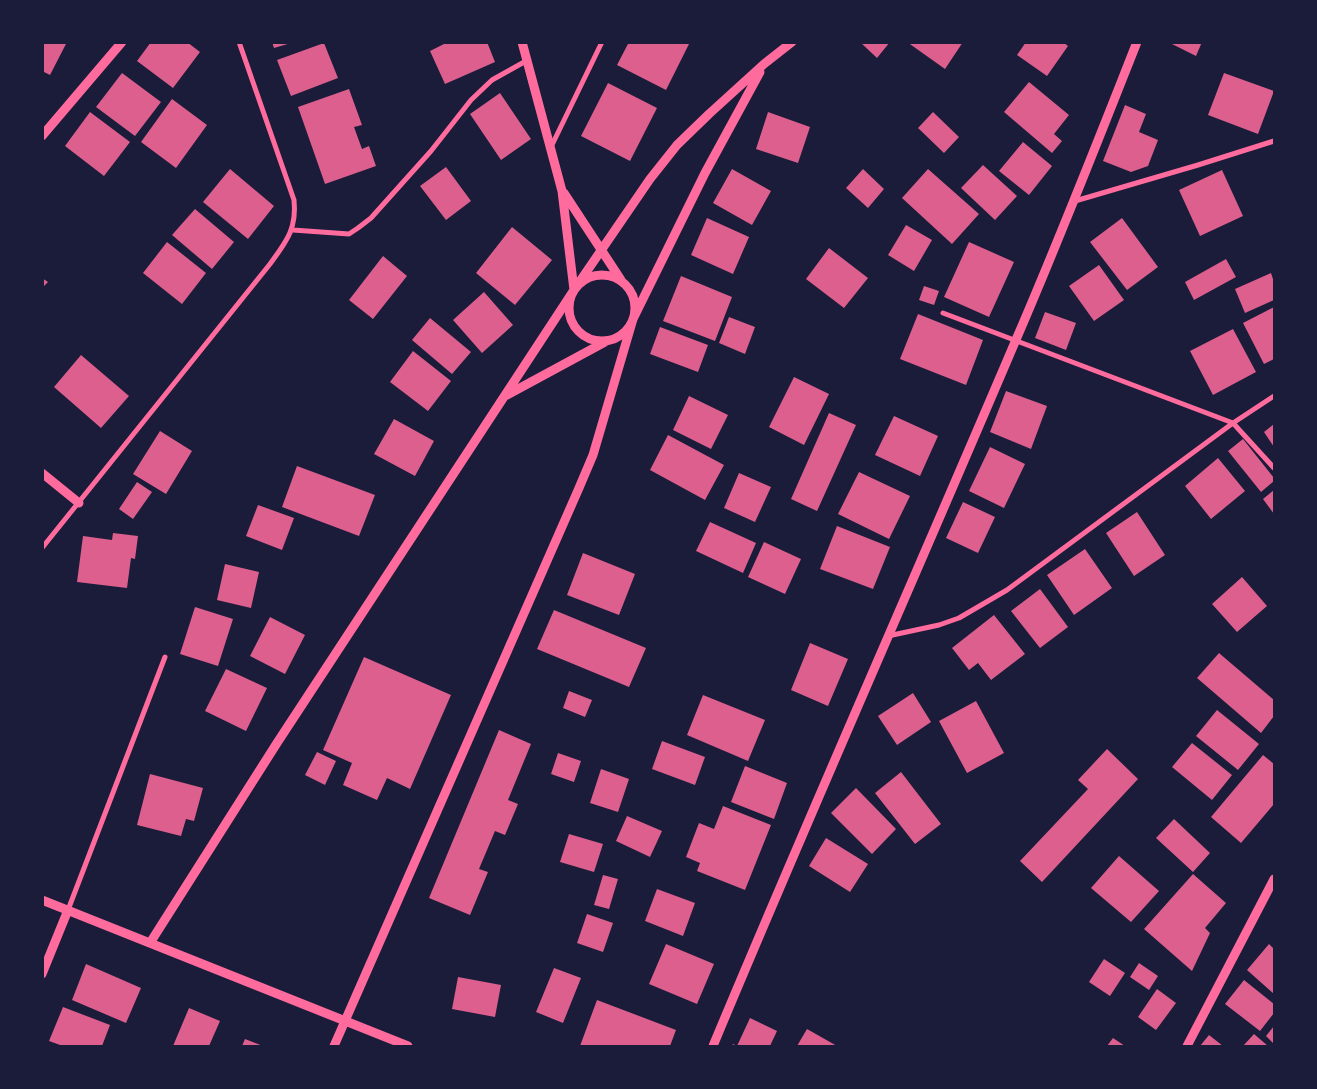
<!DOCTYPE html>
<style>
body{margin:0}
#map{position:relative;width:1317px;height:1089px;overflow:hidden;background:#1b1b3a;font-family:Figtree,sans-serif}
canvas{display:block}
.frame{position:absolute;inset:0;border:44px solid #1b1b3a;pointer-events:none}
</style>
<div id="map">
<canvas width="1317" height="1089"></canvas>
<div class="frame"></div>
</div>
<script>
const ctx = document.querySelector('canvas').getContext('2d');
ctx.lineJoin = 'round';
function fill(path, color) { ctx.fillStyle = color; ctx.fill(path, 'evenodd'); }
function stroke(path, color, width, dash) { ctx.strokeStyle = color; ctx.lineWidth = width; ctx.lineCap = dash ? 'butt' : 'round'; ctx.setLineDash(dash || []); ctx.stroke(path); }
const building = new Path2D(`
 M42,42H67L50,75L42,71Z
 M151,42H187L200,52L173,88L137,61Z
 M272,42H291V43L274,48Z
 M448,42H487L495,62L445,84L430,51Z
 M629,42H690L666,90L617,65Z
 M860,42H890L877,58Z
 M907,42H963L945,69Z
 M1026,42H1063L1068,46L1047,76L1017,55Z
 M1168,42H1202L1196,56Z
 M324,43L338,78L291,96L277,60Z
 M122,73L161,102L135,136L96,107Z
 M1224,73L1274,91L1258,134L1208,115Z
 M1029,82L1069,115L1054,134L1062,141L1052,153L1004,112Z
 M608,83L657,108L630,161L581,136Z
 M349,89L362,125L354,127L362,149L369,146L376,166L325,184L298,107Z
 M500,93L531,139L501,160L470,114Z
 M172,99L207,125L176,168L141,142Z
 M1125,105L1146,114L1139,132L1158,140L1148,166L1131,172L1103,161Z
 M90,112L130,142L104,176L65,146Z
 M768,112L810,127L798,163L756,149Z
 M933,112L959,137L944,153L918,128Z
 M1023,142L1052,166L1029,195L999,171Z
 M983,165L1017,196L995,220L961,188Z
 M446,167L471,201L446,220L420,186Z
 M230,169L274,206L248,239L203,202Z
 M732,169L771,191L752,225L713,203Z
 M863,169L884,189L868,208L846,188Z
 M928,169L979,214L952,244L902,198Z
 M1222,170L1243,216L1200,236L1179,190Z
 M195,209L234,242L212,269L172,235Z
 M707,218L749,237L733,274L691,255Z
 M1122,218L1158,267L1127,290L1090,242Z
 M906,225L932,240L914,271L888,255Z
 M512,227L552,260L515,305L476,273Z
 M167,242L206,273L182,304L143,273Z
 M969,242L1014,262L989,317L944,297Z
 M829,248L868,278L844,308L806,279Z
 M383,256L407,276L373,319L349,300Z
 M1226,259L1236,277L1194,300L1185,282Z
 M1099,265L1124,300L1094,321L1069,286Z
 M1271,273L1274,282V300L1245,313L1235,289Z
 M681,276L732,297L715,341L663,321Z
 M42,278L48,282L42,288Z
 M924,286L939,291L934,305L919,300Z
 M484,292L513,325L482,353L453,320Z
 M1274,307V359L1264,364L1243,323Z
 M1045,312L1076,323L1066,350L1035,338Z
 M918,314L983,340L966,385L900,359Z
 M729,317L755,327L745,354L719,343Z
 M430,318L471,352L452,374L412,340Z
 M660,327L708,345L698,372L650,354Z
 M1233,329L1256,372L1213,395L1190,351Z
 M413,351L451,381L428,411L390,382Z
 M81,355L129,396L101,428L54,387Z
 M794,377L829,394L804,445L769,427Z
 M1006,391L1047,406L1031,449L990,432Z
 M689,396L728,415L711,449L673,430Z
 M829,413L856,425L817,511L791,499Z
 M894,416L938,436L920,476L875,455Z
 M394,419L434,441L415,476L374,454Z
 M1274,424V447L1264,432Z
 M160,431L192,451L166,494L133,474Z
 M668,435L724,465L705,500L650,470Z
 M1243,439L1274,478V481L1261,492L1228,451Z
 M990,447L1025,464L1004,508L969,491Z
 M1218,458L1245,491L1211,519L1185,486Z
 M297,466L375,495L359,536L282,507Z
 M859,472L910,496L889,539L838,514Z
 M739,473L771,487L755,522L724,508Z
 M137,482L152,492L133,519L119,509Z
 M1274,490V514L1263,499Z
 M963,502L995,517L978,553L946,538Z
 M258,505L294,518L282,550L246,536Z
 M1137,512L1165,555L1134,576L1106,533Z
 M710,522L756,543L743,573L696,551Z
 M837,526L890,547L873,589L820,569Z
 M113,533L138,536L135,559L131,558L127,588L77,582L83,536L112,540Z
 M764,542L801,559L785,594L748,577Z
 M1085,549L1112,588L1074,615L1047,575Z
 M583,553L635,574L619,615L567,595Z
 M225,564L259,572L251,608L217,600Z
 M1242,577L1267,606L1237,632L1212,604Z
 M1040,589L1068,627L1040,648L1011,611Z
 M195,607L233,619L218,666L180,654Z
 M554,610L646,648L629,687L537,649Z
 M994,615L1025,654L991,680L978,663L969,670L952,648Z
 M270,617L305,635L285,674L250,656Z
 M810,643L848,659L828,706L791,690Z
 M1219,653L1274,700V716L1261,733L1197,678Z
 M364,657L451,695L410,789L387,778L377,800L343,785L352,763L323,750Z
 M226,669L267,688L246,731L205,711Z
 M569,691L592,700L585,717L563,708Z
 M913,693L931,722L897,745L878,716Z
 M703,695L765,720L748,761L687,735Z
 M976,701L1004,753L967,773L939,721Z
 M1217,710L1259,744L1238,770L1196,736Z
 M499,730L531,744L508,800L518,804L505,835L495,831L479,869L488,872L470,915L429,898Z
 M662,741L705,757L695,785L652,769Z
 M1192,743L1232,775L1212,800L1172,767Z
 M1107,749L1138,779L1042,882L1020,861L1088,789L1078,780Z
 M317,752L336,761L325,785L305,775Z
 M558,753L581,761L574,782L551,774Z
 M1263,755L1274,764V804L1241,843L1211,817Z
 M745,766L787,783L774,819L731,802Z
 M601,769L629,779L618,812L590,803Z
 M901,772L941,824L915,844L875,793Z
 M150,774L203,788L194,821L186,819L181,836L137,825Z
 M856,788L896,829L872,854L831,813Z
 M723,806L771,825L745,890L697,871L700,863L686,857L699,823L714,829Z
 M627,816L662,831L650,857L616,841Z
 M1174,819L1210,853L1193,872L1156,838Z
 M569,834L603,844L594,872L560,862Z
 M826,838L868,864L850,892L809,866Z
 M1119,856L1159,891L1131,922L1091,888Z
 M1193,874L1226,903L1205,928L1210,933L1192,971L1144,929Z
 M603,875L618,879L609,909L594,905Z
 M657,889L695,903L683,936L645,921Z
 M587,914L613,923L603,952L577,943Z
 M666,944L714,964L697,1004L649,984Z
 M1269,944L1274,949V994L1247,970Z
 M1104,959L1125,973L1110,996L1089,982Z
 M1139,963L1158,976L1149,990L1130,977Z
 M86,964L141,988L126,1023L72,1000Z
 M554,968L581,978L563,1023L536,1012Z
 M458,977L501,985L495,1017L452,1009Z
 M1244,980L1274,1004V1013L1260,1031L1225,1004Z
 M1157,989L1176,1003L1156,1030L1138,1017Z
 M597,1000L676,1030L670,1046H580Z
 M63,1007L110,1025L102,1046H63L49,1041Z
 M189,1008L220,1021L209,1046H173Z
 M750,1018L777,1031L770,1046H732L733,1044L737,1046Z
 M1274,1026V1044L1266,1036Z
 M807,1029L837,1046H797Z
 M1254,1034L1268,1046H1243Z
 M1209,1035L1223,1046H1200Z
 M1113,1038L1125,1046H1107Z
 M245,1039L263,1046H242Z`);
const minor = new Path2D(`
 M551,147L602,42
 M1075,201L1198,165L1274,141
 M293,230L349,234L358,228L371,218L431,151L471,100L492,80L526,61
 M943,313L1233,423L1274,468
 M42,548L270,264C286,242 297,229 294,200L239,42
 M888,636L939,625L959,618L1007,590L1233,423L1274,396
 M68,910L165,657`);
const tertiary = new Path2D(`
 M522,42L562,191L574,290
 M42,136L122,42
 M564,193L621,280
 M569 308a33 33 0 1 1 66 0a33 33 0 1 1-66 0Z
 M507,395L605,342
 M42,473L79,503
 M42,900L408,1046
 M150,943L277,743L574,290L650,179L677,145L709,114L764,64L792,42
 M42,974L68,910
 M334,1046L579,488L593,455L633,319L705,173L760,72
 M713,1046C811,811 915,577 1015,342C1058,243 1097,143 1137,42
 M1187,1046L1274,879`);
fill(building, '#dd5f8e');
stroke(minor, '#ff6b9d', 5);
stroke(tertiary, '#ff6b9d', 9);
</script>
